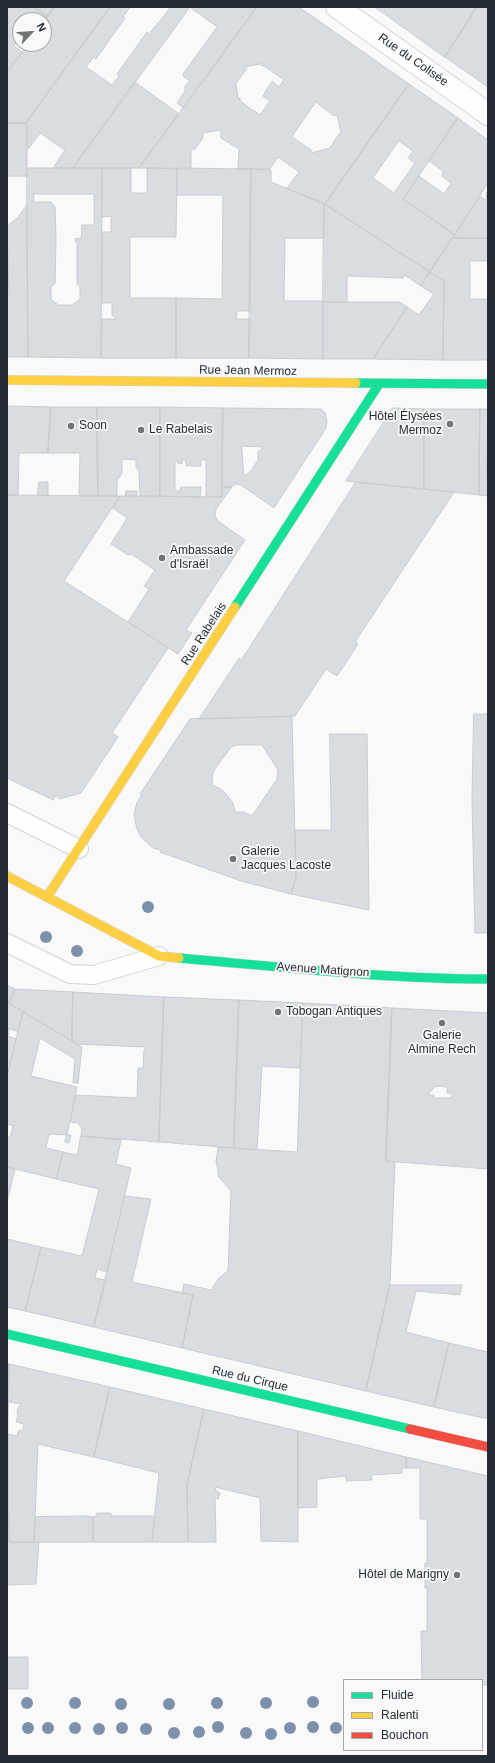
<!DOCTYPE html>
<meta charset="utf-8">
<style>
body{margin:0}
#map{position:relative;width:495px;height:1763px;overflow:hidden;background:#f9f9f9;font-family:Helvetica,sans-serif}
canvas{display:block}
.frame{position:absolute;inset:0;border:8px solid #242c37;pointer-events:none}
.legend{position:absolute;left:343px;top:1679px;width:140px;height:72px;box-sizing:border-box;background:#f9f9f9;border:1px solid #a4a7ab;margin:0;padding:5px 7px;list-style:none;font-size:12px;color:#242c37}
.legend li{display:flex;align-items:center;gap:8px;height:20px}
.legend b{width:20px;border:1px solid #a4a7ab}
.north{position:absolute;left:12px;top:12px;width:40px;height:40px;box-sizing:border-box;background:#f9f9f9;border:1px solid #a4a7ab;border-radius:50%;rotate:64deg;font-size:11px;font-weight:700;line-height:16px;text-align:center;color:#242c37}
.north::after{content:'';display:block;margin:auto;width:14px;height:18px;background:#6f747b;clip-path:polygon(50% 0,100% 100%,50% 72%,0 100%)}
</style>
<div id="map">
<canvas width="495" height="1763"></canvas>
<div class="frame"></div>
<ul class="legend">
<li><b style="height:5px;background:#16e098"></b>Fluide</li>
<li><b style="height:5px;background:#ffcf43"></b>Ralenti</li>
<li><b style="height:5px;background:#f24e42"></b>Bouchon</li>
</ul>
<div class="north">N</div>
</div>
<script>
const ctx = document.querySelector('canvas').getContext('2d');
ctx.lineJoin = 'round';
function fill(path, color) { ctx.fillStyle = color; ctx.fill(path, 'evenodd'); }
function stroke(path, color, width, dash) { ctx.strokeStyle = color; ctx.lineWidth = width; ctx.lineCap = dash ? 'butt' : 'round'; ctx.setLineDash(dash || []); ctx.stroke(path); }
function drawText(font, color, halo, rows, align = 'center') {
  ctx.font = font + ' Helvetica,sans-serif'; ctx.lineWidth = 3.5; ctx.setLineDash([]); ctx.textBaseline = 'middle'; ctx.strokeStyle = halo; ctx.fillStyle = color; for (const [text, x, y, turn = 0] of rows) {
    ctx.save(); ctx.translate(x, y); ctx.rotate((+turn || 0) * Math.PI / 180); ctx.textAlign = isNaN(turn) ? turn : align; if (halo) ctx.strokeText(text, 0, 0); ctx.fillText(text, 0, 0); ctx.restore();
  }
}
const building = new Path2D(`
 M7,7H34L48,16L44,21V20H20V38L14,46L22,52L7,72V25L8,24Z
 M34,7H54L48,16Z
 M54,7H110L26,123H7V72L28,44H44V21Z
 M110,7H130L123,17L125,18L96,59L94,57L86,67L112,85L119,76L117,74L147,32L149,34L171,7H190L73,168H53L65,150L40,133L28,149L26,123Z
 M190,7H257L184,108L177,103L185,91V86L190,81L184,77L183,74L217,27Z
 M257,7H299L409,84L325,204L287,188L299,172L278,157L270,169H238L239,149L221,138V130L203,133V138L195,149H191V169L139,168ZM262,64V66H264L284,80L279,87L272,81L263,96L270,101L260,115L240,101V98H238L236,83L246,70V67ZM316,102L334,116L337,115L341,133L339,134L330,148L311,153V150L292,137Z
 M375,7H477L445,57Z
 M477,7H488V87L445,57Z
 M135,82L179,114L139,168H73Z
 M409,84L458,118L403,199L455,235L430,272L325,204ZM399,141L413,151L408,158L415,163L394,193L373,178Z
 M458,118L488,140V183L455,235L403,199L419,176L444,194L451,183L442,176L443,171L429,161Z
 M7,123H27V176H7Z
 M27,168H102L101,358L28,357ZM34,194H94V225H82L81,239L76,238L75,241L77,242V284L80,287V299L72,305H58L51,299V286L55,284L56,239L55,207L51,202H34Z
 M102,168H131V193H147V168H177L176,237H130V298H176V358H101L102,319H116L112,315V303H102V232H111V216L102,217Z
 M177,168L251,169L250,311H237L236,319H250L249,358H176V298L222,299L223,195H177Z
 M251,169L271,170V182L324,204V238H285L284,301H323V359L249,358Z
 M488,191V223L486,226L488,227V238H452L480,196L486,200L487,198L486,194Z
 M324,204L430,272L421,286L406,276H403V278L347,276V302H323Z
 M27,205L28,357H7V296H9L7,226L18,217Z
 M452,238H488V261H470V299H488V360H443L444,281L430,272Z
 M430,272L444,281L443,360L373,359L407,307L419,315L434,294L421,286Z
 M323,302H400L407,307L373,359H323Z
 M7,406L51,407L48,453H19L18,495H7Z
 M51,407H97L98,496H79L80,453H48Z
 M97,407H160V496H140L139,471L136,467V460L122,459V473L117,481V496H98Z
 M160,407L223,408L222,497L206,496V460H201V466H186V460H182V464L177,463V460H175V491H180L181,487H201L200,497L160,496Z
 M223,408L321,409L325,413L327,421L326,428L274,508L241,485L235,484L231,487L222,488ZM242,446L264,447L258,452V460L251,471L244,476Z
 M393,408L424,409V489L346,481Z
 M424,409H480L479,495L424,489Z
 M480,409H488V453H486L488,496L479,495Z
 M39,482H48V496L38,495Z
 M356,482L454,492L355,642L358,644L337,676L326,669L295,716L199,719L239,658L241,660Z
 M232,487L216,509L215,516L218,521L245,540L186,630L192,633L178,654L128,622L149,589L144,586L155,570L131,554L128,555L111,544L127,518L113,508L120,496L222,497V488Z
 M126,491H137V496H126Z
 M7,495L120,496L64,581L168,648L112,733L118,737L81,793L59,799L56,795L53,800L7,778Z
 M474,714H488V933H475L472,800Z
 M292,717L296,877L291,894L241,881L160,852L161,850L153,848L141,837L137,829L134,815L137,802L142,795L140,794L190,719ZM237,745H262L278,770L277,779L252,816L243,812H235L233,803L227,795L221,789L212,785L213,772L231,747Z
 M330,734H367L369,910L291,894L296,877L295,830H331Z
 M7,985L15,989L9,1003L23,1012L18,1031L9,1029L8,1036L16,1039L7,1077Z
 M15,989L73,992L72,1041L9,1003Z
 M73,992L164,997L159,1142L81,1136L82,1129L78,1123L70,1122L76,1095L137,1098L138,1068H143L144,1050L147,1047L76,1044L72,1041Z
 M164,997L239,1000L234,1148L159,1142Z
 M239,1000L303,1003L300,1068L262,1066L257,1150L234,1148Z
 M303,1003L392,1008L386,1161L395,1162L390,1285L366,1391L182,1348L193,1295L182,1293L184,1284L211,1290L218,1279L228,1271L231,1191L219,1177L216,1161L218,1147L297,1152Z
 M392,1008L488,1013V1169L386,1161ZM436,1086L447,1087V1093H451L452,1095L451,1098H434V1095H428Z
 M23,1012L82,1047L78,1083H73L75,1059L40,1038L31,1076L77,1087L67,1135L49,1134L46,1148L63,1152L56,1179L7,1167V1135L10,1138L13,1126L7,1124V1077Z
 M67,1135H71L69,1143L65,1142Z
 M81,1136L121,1140L116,1164L131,1168L107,1272L97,1269L95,1278L106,1280L94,1327L25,1311L41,1247L82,1256L99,1189L56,1179L63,1152L77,1155Z
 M7,1167L15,1169L7,1202Z
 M125,1196L151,1199L132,1282L193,1295L182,1348L94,1327Z
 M7,1239L41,1247L25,1311L7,1307Z
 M390,1285H462L460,1295L416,1291L406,1332L449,1343L434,1407L366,1391Z
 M449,1343L488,1352V1419L434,1407Z
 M7,1363L9,1364L8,1426H7Z
 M9,1364L110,1387L94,1457L38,1444L34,1542H9L8,1434L17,1436L18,1431L23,1430L24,1424L16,1422L18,1415L17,1410L21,1404L9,1402Z
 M110,1387L204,1409L187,1485L188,1542H152L159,1473L94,1457Z
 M204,1409L298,1431V1542L261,1541L260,1498L215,1487L216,1491L220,1493L218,1499L215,1498L216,1542H188L187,1485Z
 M7,1426H8V1486H7Z
 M298,1431L406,1457L407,1468H402V1473L371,1475L372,1480L346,1481V1476L317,1479V1507L298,1508Z
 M406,1457L488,1476V1685H482V1680H422L421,1631H427V1588H425V1563H427V1519H420V1468H407Z
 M7,1486H8L9,1542H39L36,1584L7,1585Z
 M97,1513H111V1516H155L152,1542H93V1517L97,1516Z
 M86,1516L93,1517V1542H34L35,1517Z
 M7,1657H28V1689H7Z`);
const lane = new Path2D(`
 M7,813L79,849
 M7,943L70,974L94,975L159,956`);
const street = new Path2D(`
 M337,7L488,114`);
const fast = new Path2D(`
 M356,383L488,384
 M235,607L379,384
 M179,958C282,967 385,979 488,979
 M7,1334L410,1429`);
const slow = new Path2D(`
 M7,380L356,383
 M7,876L159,956L179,958
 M47,897L235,607`);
const jam = new Path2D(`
 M410,1429L488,1447`);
const trees = [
 [148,907],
 [46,937],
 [77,951],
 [313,1702],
 [27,1703],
 [75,1703],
 [217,1703],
 [266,1703],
 [121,1704],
 [169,1704],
 [218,1727],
 [313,1727],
 [28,1728],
 [48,1728],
 [75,1728],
 [122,1728],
 [290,1728],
 [336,1728],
 [99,1729],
 [146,1729],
 [199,1732],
 [174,1733],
 [246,1733],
 [271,1734]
];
const markers = [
 [450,424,4,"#6f747b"],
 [71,426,4,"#6f747b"],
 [141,430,4,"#6f747b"],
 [162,558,4,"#6f747b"],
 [233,859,4,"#6f747b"],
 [278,1012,4,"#6f747b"],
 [442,1023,4,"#6f747b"],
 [457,1575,4,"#6f747b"]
];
const streetNames = [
 ["Rue du Colisée",413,60,35],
 ["Rue Jean Mermoz",248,371,1],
 ["Rue Rabelais",204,634,-57],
 ["Avenue Matignon",323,970,4],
 ["Rue du Cirque",250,1379,13]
];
const poiNames = [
 ["Hôtel Élysées",442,417,"right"],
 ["Mermoz",442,431,"right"],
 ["Soon",79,426],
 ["Le Rabelais",149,430],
 ["Ambassade",170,551],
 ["d'Israël",170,565],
 ["Galerie",241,852],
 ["Jacques Lacoste",241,866],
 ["Tobogan Antiques",286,1012],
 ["Galerie",442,1036,"center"],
 ["Almine Rech",442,1050,"center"],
 ["Hôtel de Marigny",449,1575,"right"]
];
fill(building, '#d9dde2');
stroke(building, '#c8ccd1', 1);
stroke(lane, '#cfd4d9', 20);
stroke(street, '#cfd4d9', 24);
stroke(fast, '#cfd4d9', 10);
stroke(slow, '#cfd4d9', 10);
stroke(jam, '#cfd4d9', 10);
stroke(lane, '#fefefe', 18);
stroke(street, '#fefefe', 22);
stroke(fast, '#16e098', 9);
stroke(slow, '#ffcf43', 9);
stroke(jam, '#f24e42', 9);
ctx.fillStyle = '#7d92aa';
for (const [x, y] of trees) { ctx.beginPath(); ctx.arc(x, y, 6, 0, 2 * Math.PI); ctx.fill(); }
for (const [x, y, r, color] of markers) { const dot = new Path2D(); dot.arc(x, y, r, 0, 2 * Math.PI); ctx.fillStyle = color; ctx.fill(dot); stroke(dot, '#f9f9f9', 1.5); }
drawText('12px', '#242c37', '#f9f9f9', streetNames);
drawText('12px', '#242c37', '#f9f9f9', poiNames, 'left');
</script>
